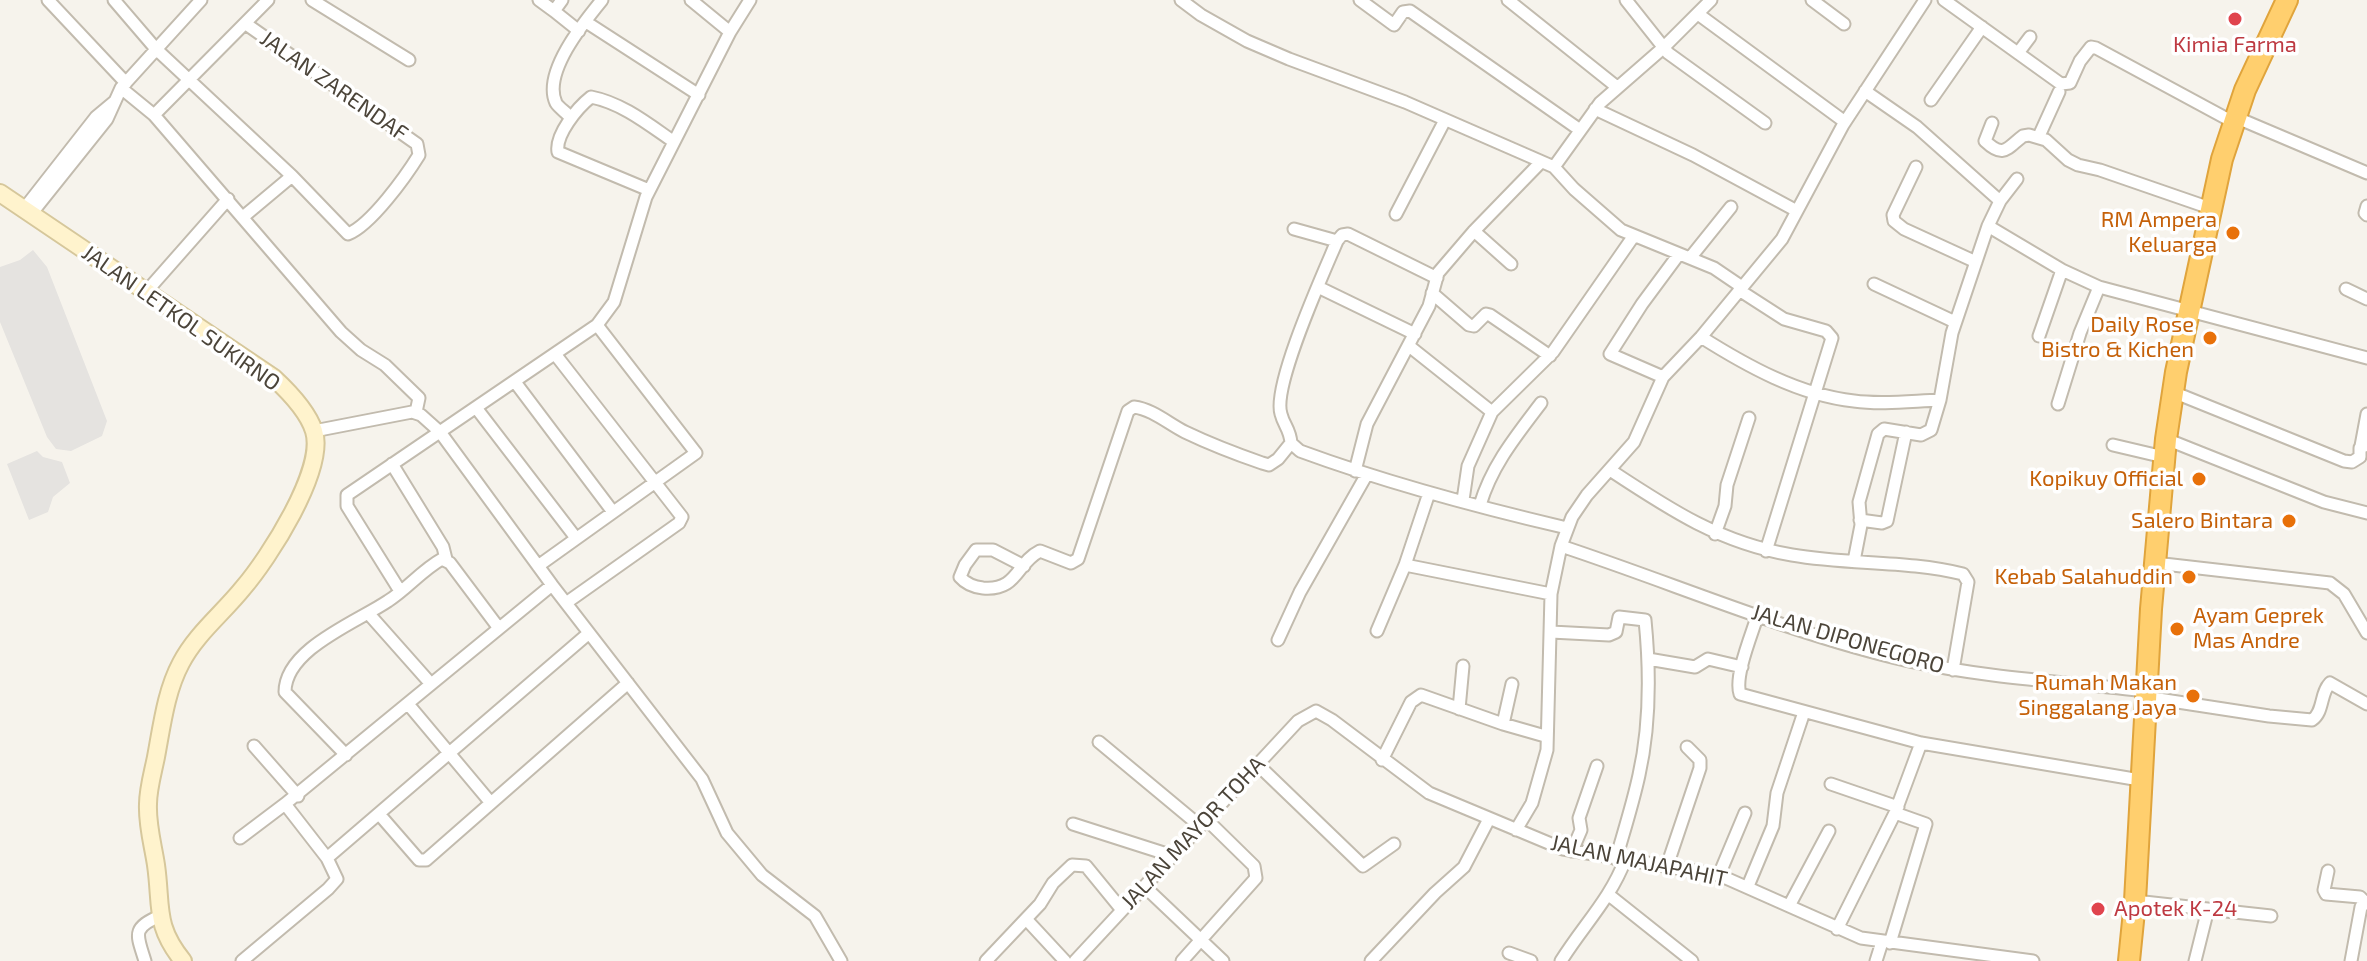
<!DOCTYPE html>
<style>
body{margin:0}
canvas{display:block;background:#f6f3ec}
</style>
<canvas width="2367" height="961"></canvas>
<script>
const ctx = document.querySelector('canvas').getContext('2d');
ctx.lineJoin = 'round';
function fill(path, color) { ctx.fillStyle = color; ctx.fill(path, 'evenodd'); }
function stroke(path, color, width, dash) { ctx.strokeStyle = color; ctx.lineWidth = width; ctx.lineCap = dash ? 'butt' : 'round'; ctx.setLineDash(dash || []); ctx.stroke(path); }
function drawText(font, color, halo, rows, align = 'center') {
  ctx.font = font + ' "Exo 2",sans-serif'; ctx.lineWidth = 7; ctx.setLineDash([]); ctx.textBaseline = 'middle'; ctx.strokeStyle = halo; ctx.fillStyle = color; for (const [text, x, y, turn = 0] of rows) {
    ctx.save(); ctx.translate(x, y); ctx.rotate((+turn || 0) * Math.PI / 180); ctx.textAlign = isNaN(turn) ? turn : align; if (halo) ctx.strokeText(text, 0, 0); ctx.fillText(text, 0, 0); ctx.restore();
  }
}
const parking = new Path2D(`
 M33,250L47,267L107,421L102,436L71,451L56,449L47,437L0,322V267L20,260Z
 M37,451L43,457L62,462L70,483L53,497L48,512L29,520L7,464Z`);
const street = new Path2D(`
 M48,0L126,83
 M114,0L156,49L292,176L243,217
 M312,0L409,60
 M539,0L554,11L562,0
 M691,0L730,32
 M1181,0L1201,15L1247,41L1289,59L1405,102L1554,167L1574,189L1621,230L1714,268L1742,287
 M1360,0L1394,25L1403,12L1410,11L1580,130
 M1508,0L1617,87
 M1626,0L1668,53L1765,123
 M1812,0L1844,24
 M1944,0L2061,84L2070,83L2080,61L2091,47L2096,48L2233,122
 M554,11L579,31
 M1698,14L1845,122
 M586,22L699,95
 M246,24L417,144L419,155C406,176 371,225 348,234L292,176
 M2018,53L2030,37
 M121,88L154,115L268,0
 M1865,91L1917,127L2000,201
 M1931,100L1982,27
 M1595,109L1693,155L1797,211
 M154,115L341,332L361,350L385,365L419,398L416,412
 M570,117C566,112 559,108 556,103C542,73 584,22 602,0
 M2235,117L2367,173
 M1992,123L1985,141C2004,159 2007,148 2023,136L2029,135L2046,140L2068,160L2078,165L2100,170L2210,208
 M2039,136L2059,92
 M1554,167L1600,103L1663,48L1711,0
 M1916,167L1893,215L1894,221L1904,229L1976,262
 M649,190L558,152C555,135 577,108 591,97C622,103 648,124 674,142
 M2367,206L2365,213L2367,215
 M24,209L96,117L114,102
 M31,214L107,119L121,88L201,0
 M1396,214L1445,120
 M1988,226L2062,270L2099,287L2367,358
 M1294,229L1337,241
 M1474,231L1511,264
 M1690,258L1731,207
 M1874,284L1955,322
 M1318,287L1415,334
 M2346,289L2367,299
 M1739,290L1784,319L1826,331L1832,338L1766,551
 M146,292L228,199
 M1432,293L1469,325L1474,326L1486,314L1490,315L1550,356
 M2039,336L2062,270
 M1701,337C1747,366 1799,395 1854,401C1882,405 1912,401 1940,400
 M1409,346L1492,412
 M555,354L682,517L679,523L566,603
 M1663,377L1610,354L1642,304L1679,254
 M515,382L613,512
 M2173,392L2344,461L2352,462L2360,457V448L2367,445
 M2058,404L2080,333L2099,287
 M477,409L576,538
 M314,431L412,412L421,415L440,432L552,585L702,779L727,833L762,875L815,916L841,961
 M2166,439L2324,502L2367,513
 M1291,443L1300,451C1387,483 1477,507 1567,528
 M2113,445L2164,457
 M2361,446L2367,414
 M392,464L443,547L446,559
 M1610,470C1669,509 1720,543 1792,555C1849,565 1907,560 1963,574L1968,582L1953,670
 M1355,471L1367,424L1429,306L1438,273L1474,231L1541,162
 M1429,493L1405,565L1551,594
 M1463,500L1468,466L1492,412L1553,352L1633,237
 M1480,505C1492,465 1516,436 1541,403
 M1860,520L1882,523L1887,521L1906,432
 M1715,534L1725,506L1727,485L1749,418
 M1561,546C1676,584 1791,634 1909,661C1986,678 2067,682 2145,691
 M1854,561L1861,525L1859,502L1878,434L1884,429L1921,435L1931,430L1940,400L1952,333L1988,226L2000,201L2017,179
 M2155,563L2330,583L2344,594L2367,633
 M538,566L696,453L597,325
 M1024,566L993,550H976L965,565L960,577C966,584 974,587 983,588C1018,591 1016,563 1040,551L1071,563L1078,559L1125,420L1128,411L1134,407C1152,409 1169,424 1185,432C1210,444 1236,454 1262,463L1269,465L1278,459L1291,443C1290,429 1284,426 1281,414C1272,386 1324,272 1337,241L1342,235L1348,234L1437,278
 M400,591L347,506V495L597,325L614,302L646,197L730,32L750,0
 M368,613L431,684
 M1758,614C1752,634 1734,676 1740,694L1921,743L2140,780
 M1377,631L1405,565
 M1551,632L1609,635L1616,632L1619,617L1645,620C1650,670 1650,726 1639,775C1633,803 1624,831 1616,859
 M1278,640L1300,592L1367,474
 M1648,659L1695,667L1708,659L1742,667
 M2145,697L2269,716L2312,720C2324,712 2320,693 2330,683L2367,704
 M408,704L491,803
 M1459,709L1463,666
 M1503,724L1512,684
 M1099,742L1200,826
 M254,746L298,796
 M346,755L285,692C285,649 357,622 388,601C407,589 422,570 442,559L450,563L498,627
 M1382,760L1411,702L1421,695L1503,724L1545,736
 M1257,764L1363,866L1394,844
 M1831,784L1898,807
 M379,814L419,860H426L628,683
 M1073,824L1173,856
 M1516,830L1532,803L1547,750L1551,594L1561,546L1572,517L1587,495L1634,442L1663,377L1701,337L1782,239L1843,125L1925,0
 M240,838L285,804
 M1572,851L1581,830L1579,818L1597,766
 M327,858L589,633
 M1667,866L1700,768V760L1687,747
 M2328,871L2324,890L2326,894L2360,897L2364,901
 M1719,875L1745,813
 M1748,886L1773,826L1777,793L1804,712
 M1145,887L1223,961
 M1609,895L1692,961
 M2135,901L2271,916
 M1789,906L1829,831
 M1026,919L1065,961
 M1837,929L1895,813L1921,743
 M1890,943L1926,824L1895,813
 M1509,953L1531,961
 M145,961C137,935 131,928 160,916
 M242,961L328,889L337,879L327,858L285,804L552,585
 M986,961L1040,904L1053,883L1072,865L1086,866L1122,910
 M1075,961L1298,721L1316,711L1332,720L1429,793L1563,849L1719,875L1861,938L2033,961
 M1182,961L1256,878L1254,866L1206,819
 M1371,961L1435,893L1464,867L1489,819
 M1561,961C1582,927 1611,898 1625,860
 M1876,961L1882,942
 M2195,961L2208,909
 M2351,961L2361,907L2364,901L2367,904`);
const secondary = new Path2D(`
 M0,193L274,378C288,391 308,412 314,431C326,470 268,559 243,588C223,613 196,634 181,663C166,691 162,725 156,757C153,772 148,789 148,804C147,825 153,845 156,865C162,907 154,925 183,961`);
const highway = new Path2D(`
 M2129,961L2135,901L2151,609L2166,439L2176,372L2222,159L2245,90L2287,0`);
const markers = [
 [2235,19,8,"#e0444e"],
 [2233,233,8,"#e8710a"],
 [2210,338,8,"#e8710a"],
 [2199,479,8,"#e8710a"],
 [2289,521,8,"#e8710a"],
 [2189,577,8,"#e8710a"],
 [2177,629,8,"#e8710a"],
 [2193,696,8,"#e8710a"],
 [2098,909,8,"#e0444e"]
];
const healthNames = [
 ["Kimia Farma",2235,45],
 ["Apotek K-24",2114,909,"left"]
];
const streetNames = [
 ["JALAN ZARENDAF",334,86,35],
 ["JALAN LETKOL SUKIRNO",181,318,35],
 ["JALAN DIPONEGORO",1848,639,16],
 ["JALAN MAYOR TOHA",1193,833,-47],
 ["JALAN MAJAPAHIT",1639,861,12]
];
const foodNames = [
 ["RM Ampera",2217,220],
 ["Keluarga",2217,245],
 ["Daily Rose",2194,325],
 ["Bistro & Kichen",2194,350],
 ["Kopikuy Official",2183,479],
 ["Salero Bintara",2273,521],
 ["Kebab Salahuddin",2173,577],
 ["Ayam Geprek",2193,616,"left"],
 ["Mas Andre",2193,641,"left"],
 ["Rumah Makan",2177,683],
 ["Singgalang Jaya",2177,708]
];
fill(parking, '#e5e3e0');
stroke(street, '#c2bbae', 15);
stroke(secondary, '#d6c79b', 20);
stroke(highway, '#e0a43c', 24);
stroke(street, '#fff', 11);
stroke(secondary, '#fff3cd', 16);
stroke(highway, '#ffcf6e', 20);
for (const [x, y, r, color] of markers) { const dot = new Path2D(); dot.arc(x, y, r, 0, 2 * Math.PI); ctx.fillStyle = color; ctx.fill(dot); stroke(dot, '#fff', 3); }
drawText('22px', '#be3a42', '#fff', healthNames);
drawText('22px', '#4b4439', '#fff', streetNames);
drawText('22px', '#c56008', '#fff', foodNames, 'right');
</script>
